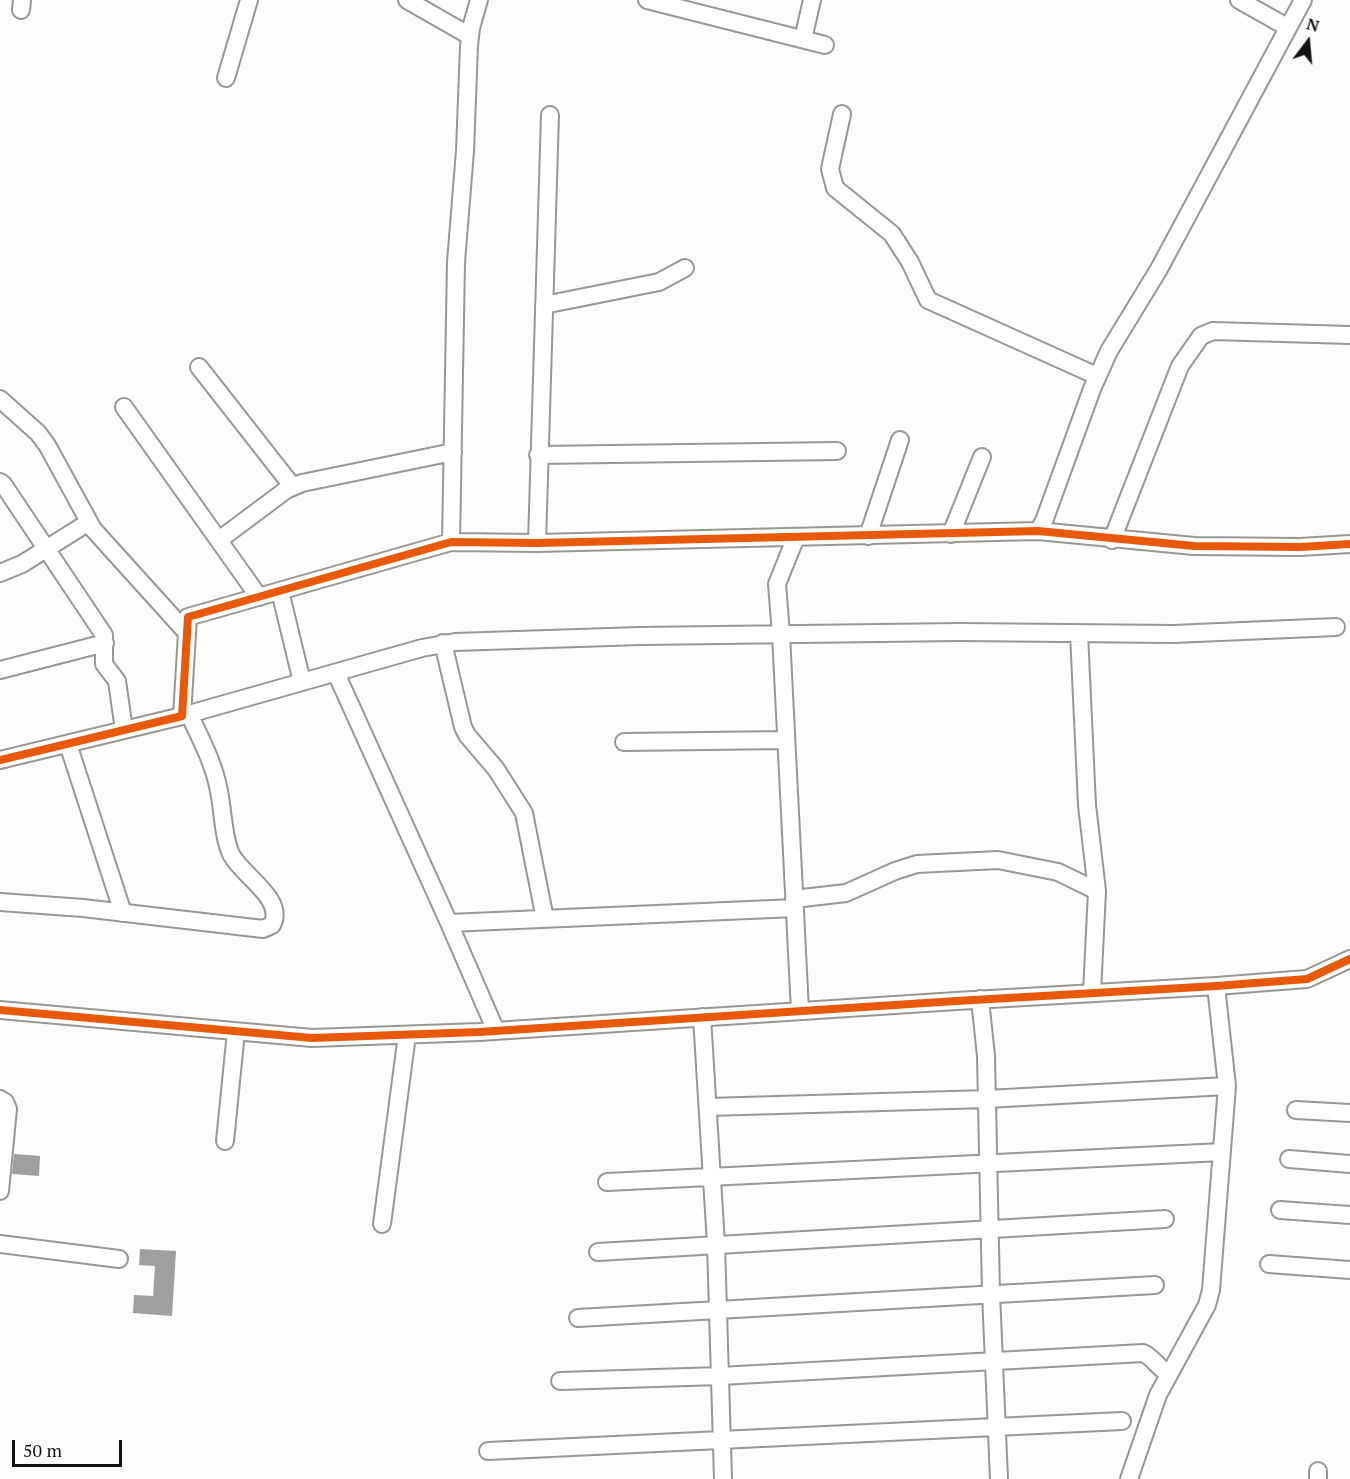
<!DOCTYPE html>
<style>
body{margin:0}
#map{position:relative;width:1350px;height:1479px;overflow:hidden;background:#fdfcf7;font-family:"PT Serif",serif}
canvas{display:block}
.north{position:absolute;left:1278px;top:12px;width:60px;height:60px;-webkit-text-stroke:4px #fff;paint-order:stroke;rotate:16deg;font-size:16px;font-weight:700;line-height:24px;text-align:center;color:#111}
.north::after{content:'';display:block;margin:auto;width:21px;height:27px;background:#111;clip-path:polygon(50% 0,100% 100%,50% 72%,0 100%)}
.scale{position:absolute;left:12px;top:1440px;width:110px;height:27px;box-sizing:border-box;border:3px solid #111;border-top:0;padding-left:8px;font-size:18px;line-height:21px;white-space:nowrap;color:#111;-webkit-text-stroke:4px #fff;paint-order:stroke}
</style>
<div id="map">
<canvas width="1350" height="1479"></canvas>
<div class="north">N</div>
<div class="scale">50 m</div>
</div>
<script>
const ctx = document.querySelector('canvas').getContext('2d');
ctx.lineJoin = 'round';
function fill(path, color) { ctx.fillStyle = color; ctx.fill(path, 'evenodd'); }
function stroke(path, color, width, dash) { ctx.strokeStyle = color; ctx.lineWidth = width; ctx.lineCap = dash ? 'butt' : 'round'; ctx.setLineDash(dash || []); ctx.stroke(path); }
const building = new Path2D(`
 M14,1154L40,1156L39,1176L12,1174Z
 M140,1249L176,1251L172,1316L133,1313L134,1295L153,1296L155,1266L139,1265Z`);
const minor = new Path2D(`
 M407,0L470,36
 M647,0L825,45
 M1239,0L1287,27
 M21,10L22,0
 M803,39L812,0
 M226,78L249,0
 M842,114L830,169L835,188L892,234L910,262L928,300L1097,376
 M544,305L659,282L685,268
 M199,367L293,487
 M0,399L38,433L47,445L93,529L187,633
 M124,407L259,597
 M538,455L837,451
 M0,482L3,484L104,635V664L117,681L124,730
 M1038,531L1044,521L1092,389L1109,351L1159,269L1303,0
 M951,534L982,457
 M868,536L900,440
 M796,537L777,584L781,634L800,1011
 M219,540L286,490L302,483L453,452
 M1112,540L1180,366L1201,336L1213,331L1350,335
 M451,542L456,262L465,151L469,46L471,28L479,0
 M537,543L550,115
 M0,573L22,564L89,522
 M280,591L302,682
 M1079,633L1087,805L1097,891L1092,993
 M443,643L463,727L467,735L496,769L524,813L545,919
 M0,670L105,643
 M336,673L449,923L496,1031
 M182,716L422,648L455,642L640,636L959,632L1173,634L1336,627
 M624,742L786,740
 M68,744L123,913
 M0,760L182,716L188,617L451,542L537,543L1038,531L1194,546L1300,547L1350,544
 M794,899L846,893L895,871L917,864L998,860L1058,872L1097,891
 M0,902L83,908L263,929L272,925C286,899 241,875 231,854C223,837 223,810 219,791C214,764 201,739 189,714
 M449,923L795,908
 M980,999L986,1056L991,1293L999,1479
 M0,1010L312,1038L479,1032L956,1001L1216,986L1307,979L1350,959
 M702,1017L716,1244L723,1479
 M0,1099L5,1102L8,1109L0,1191
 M708,1107L987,1099L1227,1086
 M1296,1110L1350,1113
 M225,1141L236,1032
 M1289,1159L1350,1164
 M607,1182L1222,1152
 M1280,1210L1350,1215
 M382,1224L407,1035
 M0,1244L119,1259
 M598,1252L1165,1219
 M1269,1264L1350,1270
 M578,1318L1155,1285
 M560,1381L720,1376L1143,1353C1153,1357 1158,1368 1169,1374
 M488,1451L1122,1421
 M1129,1479L1158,1395L1207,1305L1211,1290L1227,1086L1216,986
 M1318,1479V1471`);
const cycleway = new Path2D(`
 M0,760L182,716L188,617L451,542L537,543L1038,531L1194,546L1300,547L1350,544
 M0,1010L312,1038L479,1032L956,1001L1216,986L1307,979L1350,959`);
fill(building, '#a19f9c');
stroke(minor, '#979795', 20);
stroke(minor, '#fffffe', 16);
stroke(cycleway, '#e8590c', 8);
</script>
